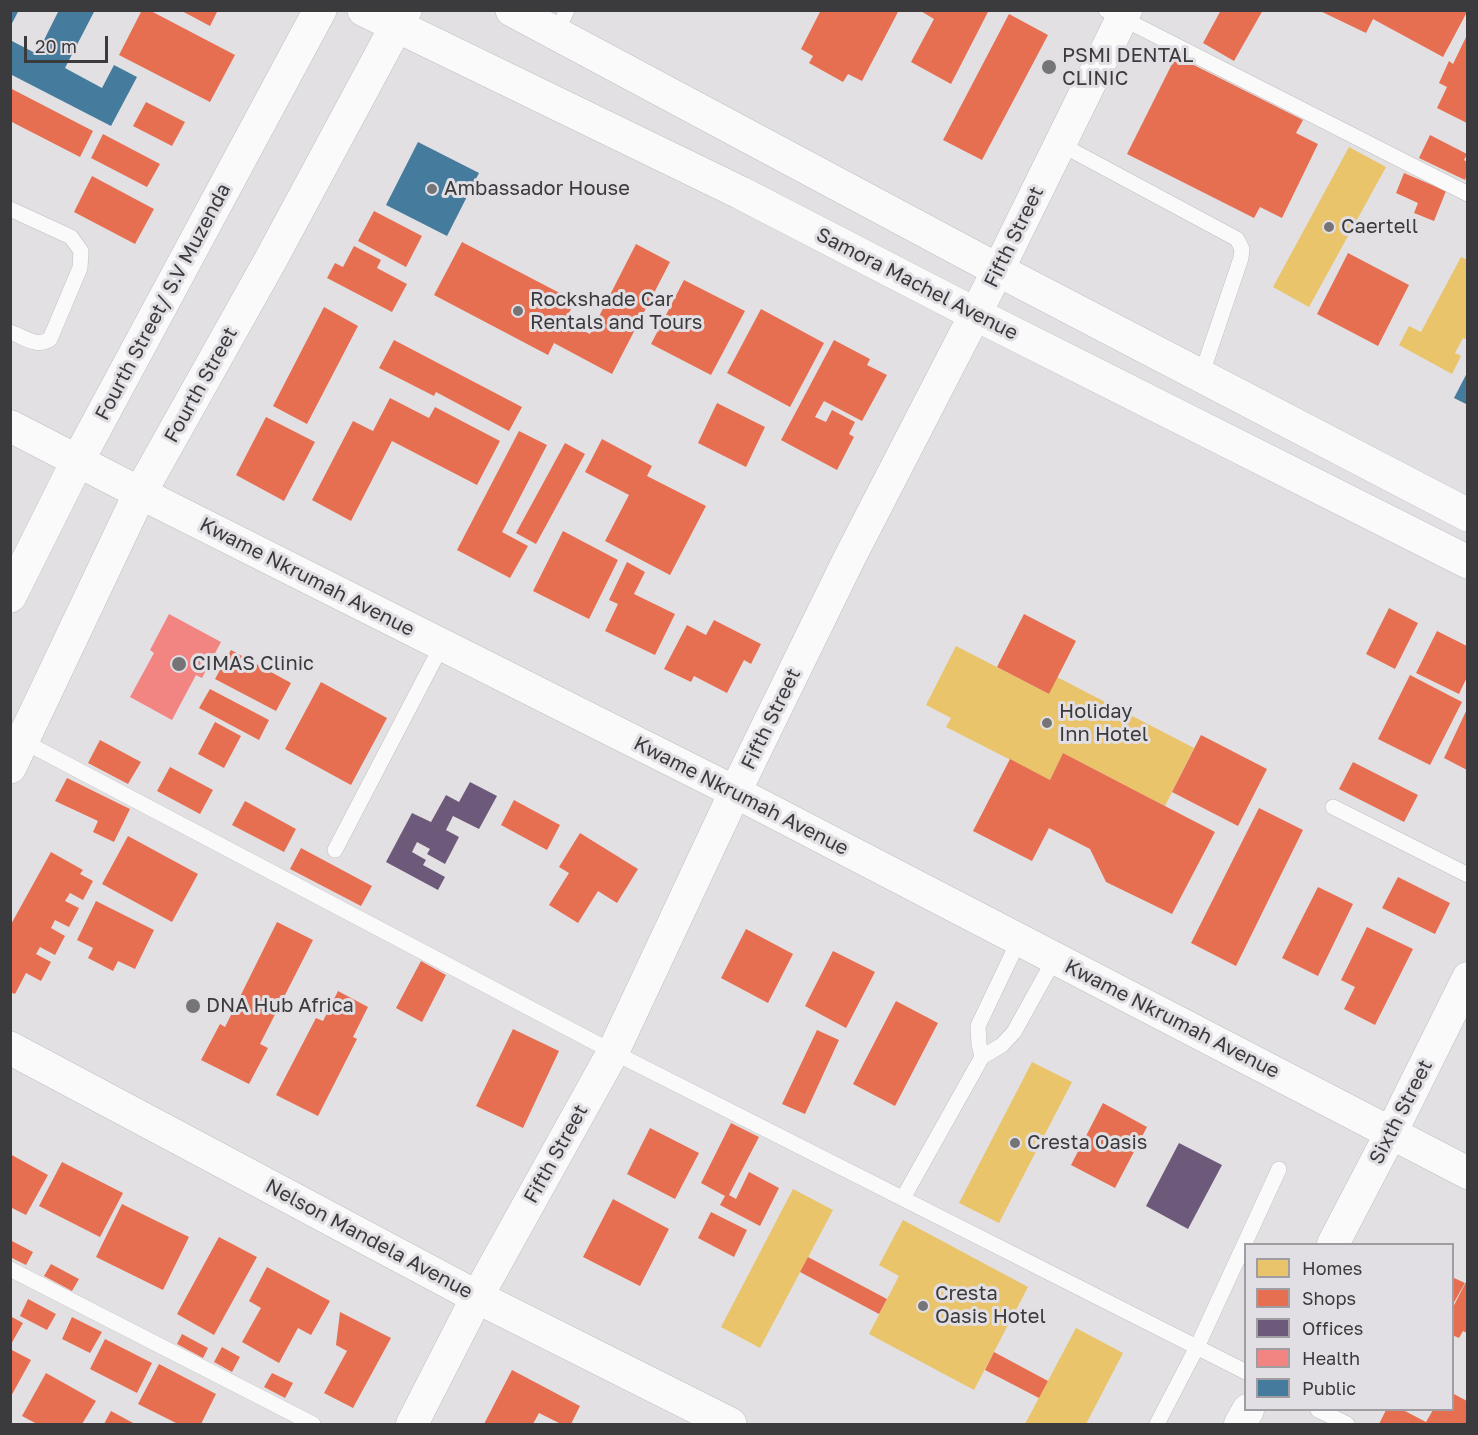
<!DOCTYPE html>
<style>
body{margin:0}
#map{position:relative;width:1478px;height:1435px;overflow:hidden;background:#e2e0e3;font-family:"Golos Text",sans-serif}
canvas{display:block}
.frame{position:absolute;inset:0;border:12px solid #3b3a3c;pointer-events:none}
.legend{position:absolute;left:1244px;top:1243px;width:210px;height:168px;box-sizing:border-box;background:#e2dfe4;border:2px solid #9f9da1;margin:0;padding:8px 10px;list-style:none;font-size:18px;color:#3b3a3c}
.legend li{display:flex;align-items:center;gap:12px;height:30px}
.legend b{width:30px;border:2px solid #9f9da1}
.scale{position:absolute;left:24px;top:36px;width:84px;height:27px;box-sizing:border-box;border:3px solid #3b3a3c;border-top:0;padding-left:8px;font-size:18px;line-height:21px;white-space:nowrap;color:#3b3a3c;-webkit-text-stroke:4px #e2dfe4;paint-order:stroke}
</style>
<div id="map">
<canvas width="1478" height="1435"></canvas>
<div class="frame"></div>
<ul class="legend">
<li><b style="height:16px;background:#e9c46a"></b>Homes</li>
<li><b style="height:16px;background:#e76f51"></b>Shops</li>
<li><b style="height:16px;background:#6d597a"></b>Offices</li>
<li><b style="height:16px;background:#f28482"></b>Health</li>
<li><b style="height:16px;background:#457b9d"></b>Public</li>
</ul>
<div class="scale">20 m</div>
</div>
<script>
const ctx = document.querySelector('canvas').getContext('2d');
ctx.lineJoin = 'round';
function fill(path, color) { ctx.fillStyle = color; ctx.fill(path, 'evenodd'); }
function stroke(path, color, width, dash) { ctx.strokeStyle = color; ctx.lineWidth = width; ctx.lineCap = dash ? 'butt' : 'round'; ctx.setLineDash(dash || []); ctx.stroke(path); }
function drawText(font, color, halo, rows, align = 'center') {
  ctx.font = font + ' "Golos Text",sans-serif'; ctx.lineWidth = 6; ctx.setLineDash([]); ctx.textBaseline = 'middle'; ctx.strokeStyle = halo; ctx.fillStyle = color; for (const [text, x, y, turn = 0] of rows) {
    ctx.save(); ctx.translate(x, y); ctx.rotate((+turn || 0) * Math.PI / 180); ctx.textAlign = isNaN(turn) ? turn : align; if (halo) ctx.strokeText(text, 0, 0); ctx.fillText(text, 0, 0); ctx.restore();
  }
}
const homes = new Path2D(`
 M1349,147L1386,167L1309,307L1273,287Z
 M1461,257L1468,260V340L1463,338L1455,353L1461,356L1452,374L1399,345L1409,326L1421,332Z
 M956,646L1049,694L1057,677L1194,748L1165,806L1063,753L1050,780L946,727L951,718L926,705Z
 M1032,1062L1072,1082L999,1223L959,1203Z
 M793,1189L833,1210L760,1348L721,1327Z
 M903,1220L1028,1287L974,1390L869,1334L899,1276L879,1265Z
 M1076,1328L1123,1353L1086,1424H1025Z`);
const shops = new Path2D(`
 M142,10H149L235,55L210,102L119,55Z
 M180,10H218L210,26Z
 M821,10H899L862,81L848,74L843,82L809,63L813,56L801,49Z
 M919,10H989L951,84L911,62L934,19Z
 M1221,10H1263L1234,61L1203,43Z
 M1318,10H1467V12L1443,57L1373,19L1366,33Z
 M1009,14L1048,35L982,160L943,140Z
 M1467,35V123L1437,108L1447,87L1439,83L1449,61L1453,64Z
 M1176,56L1303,120L1296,133L1318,144L1282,218L1260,207L1254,218L1127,154Z
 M10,88L93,131L80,157L10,121Z
 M146,102L185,122L172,146L133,126Z
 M103,134L160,164L147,187L91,158Z
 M1430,135L1467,154L1464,160L1467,162V174L1465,180L1419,158Z
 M1404,173L1446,191L1434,221L1414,213L1418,203L1396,193Z
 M92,176L154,209L135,244L74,212Z
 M374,211L422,236L406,267L358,241Z
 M462,242L575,301L565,321L590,334L636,244L670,262L612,374L554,343L548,355L434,295Z
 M354,246L381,260L377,268L407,284L392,312L327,278L335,263L343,267Z
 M1348,253L1409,285L1378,346L1317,314Z
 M684,280L745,311L711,375L651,344Z
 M324,307L358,326L307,424L273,406Z
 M761,309L824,343L790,407L727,373Z
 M394,340L522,407L509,431L436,392L434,396L379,368Z
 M834,340L870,359L867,365L887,375L862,421L824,401L815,417L826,422L832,410L855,422L849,434L854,437L837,470L781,440Z
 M390,398L429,418L435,407L500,441L477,485L392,441L351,521L312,500L353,421L373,431Z
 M717,403L765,427L746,467L698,443Z
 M266,417L315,442L284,501L236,475Z
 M519,431L547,445L502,532L528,546L510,578L457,550Z
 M602,439L652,466L647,476L706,506L670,575L605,541L629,495L585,472Z
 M565,443L585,454L536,544L516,533Z
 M563,531L618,560L589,619L533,591Z
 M627,562L645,572L634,594L675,614L655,655L605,631L618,604L609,600Z
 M1389,608L1418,623L1395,669L1366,654Z
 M1024,614L1076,641L1049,694L997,667Z
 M714,620L761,644L751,664L744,660L727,693L694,676L691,682L664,669L687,625L706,635Z
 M1437,631L1467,646V677L1459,694L1416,673Z
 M231,650L291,683L276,711L215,679Z
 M1410,675L1462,702L1430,765L1378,739Z
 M321,682L387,718L351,785L285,749Z
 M210,689L269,720L259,740L199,708Z
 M1467,709V770L1444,758Z
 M215,722L241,736L224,768L198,754Z
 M1201,735L1267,769L1238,826L1172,792Z
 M100,740L141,762L128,784L88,763Z
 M1063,753L1215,832L1172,914L1106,882L1090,849L1049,828L1032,861L973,831L1010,759L1050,780Z
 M1353,762L1418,795L1404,822L1339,789Z
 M170,767L213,790L200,814L157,791Z
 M67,778L130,809L114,842L93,832L98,821L55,801Z
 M514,800L560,825L547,850L501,825Z
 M245,801L296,829L284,852L232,825Z
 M1259,808L1303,830L1236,966L1191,943Z
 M580,833L638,869L617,903L598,891L578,923L549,905L569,873L559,867Z
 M128,836L198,874L172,922L102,884Z
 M301,848L372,886L361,906L290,869Z
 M51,852L83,870L80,874L93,881L83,900L70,893L65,901L79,908L69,927L55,920L51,928L65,936L55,955L40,947L36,954L51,962L41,981L26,973L15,994L10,992V926Z
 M1398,877L1450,903L1435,934L1382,908Z
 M1318,887L1353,904L1318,976L1282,958Z
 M96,901L154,930L135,969L118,961L113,971L88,958L93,948L77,940Z
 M277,922L313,940L260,1044L268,1048L249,1084L201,1060L220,1024L225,1027Z
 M1367,927L1413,949L1375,1025L1344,1009L1355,987L1341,980Z
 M746,929L793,954L768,1003L721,978Z
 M833,951L875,972L846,1028L805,1006Z
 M421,961L446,975L422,1022L396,1008Z
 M338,991L368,1007L353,1037L357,1039L318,1116L276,1095L316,1018L323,1021Z
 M896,1001L938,1023L895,1106L853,1084Z
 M513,1029L559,1051L523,1128L476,1106Z
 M817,1030L839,1040L805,1114L782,1104Z
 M1103,1103L1147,1127L1115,1188L1071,1165Z
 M731,1123L759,1137L729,1195L736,1199L749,1172L779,1188L760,1226L720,1205L725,1196L701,1183Z
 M650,1128L699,1153L675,1199L627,1174Z
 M10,1154L48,1175L26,1215L10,1207Z
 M62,1162L123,1193L100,1237L39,1206Z
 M613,1199L669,1229L640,1286L583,1257Z
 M122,1204L189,1237L163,1290L96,1257Z
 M711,1212L747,1230L734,1257L698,1238Z
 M219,1237L257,1257L214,1335L177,1314Z
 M10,1240L33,1252L26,1265L10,1257Z
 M808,1257L887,1299L879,1314L800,1272Z
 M51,1264L79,1279L72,1291L44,1276Z
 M267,1267L330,1301L311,1335L298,1328L279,1363L242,1342L261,1308L249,1301Z
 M1452,1277L1465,1283L1452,1306Z
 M1466,1282L1467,1283V1333L1463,1331L1459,1338L1452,1335V1309Z
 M28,1299L56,1314L47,1330L20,1316Z
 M340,1312L391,1338L353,1408L324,1393L347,1351L336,1345Z
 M10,1316L23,1323L10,1346Z
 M72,1317L102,1332L90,1353L62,1339Z
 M182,1334L208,1348L203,1358L177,1344Z
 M105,1339L152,1363L137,1393L90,1369Z
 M222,1347L240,1357L232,1372L214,1362Z
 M10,1349L31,1360L10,1398Z
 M994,1352L1048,1381L1039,1398L985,1370Z
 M159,1364L216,1394L201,1424H178L138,1404Z
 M512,1370L580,1406L571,1424H561L539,1413L533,1424H484Z
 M46,1373L96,1401L82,1424H37L22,1416Z
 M272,1373L293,1383L285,1398L264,1387Z
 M1452,1393L1467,1401V1424H1379L1386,1410H1403L1426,1422L1433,1410H1452Z
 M111,1411L135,1424H104Z`);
const offices = new Path2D(`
 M470,782L497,796L479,829L453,816L446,830L459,837L445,864L427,854L430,849L417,842L412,852L426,860L423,865L445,877L438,890L386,862L412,813L431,822L446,795L459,802Z
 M1179,1143L1222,1165L1188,1229L1146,1206Z`);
const health = new Path2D(`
 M169,614L221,642L202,678L196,675L172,720L130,697L154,653L150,650Z`);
const public = new Path2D(`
 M10,10H19L10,27Z
 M59,10H95L65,68L102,88L114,65L137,77L111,126L10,74V40L37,54Z
 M418,142L479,173L447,236L386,205Z
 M1468,371V405L1454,398Z`);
const service = new Path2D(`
 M1106,10L1468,194
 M556,33L567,10
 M1060,144L1237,239L1242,249L1241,258L1201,376
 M10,209L71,237L81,251L80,268L50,339C37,348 24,337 10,332
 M19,739L613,1052L1246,1372
 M1333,807L1468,875
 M335,850L442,645
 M982,1057L1002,1045L1014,1032L1055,958
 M903,1198L982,1057L979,1044L978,1026L1019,940
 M10,1269L313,1424
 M1318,1410L1347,1424
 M1157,1424L1197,1347L1279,1169`);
const minor = new Path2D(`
 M10,426L140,493L735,792L1468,1173
 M1333,1244L1391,1133L1468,978
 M412,1424L477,1297L613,1052L735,792L850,557L998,270L1126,10
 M1240,1424L1248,1410`);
const secondary = new Path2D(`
 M10,596L78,460L320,10
 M10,767L140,493L270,261L405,10
 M10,1048L477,1297L730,1424`);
const trunk = new Path2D(`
 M364,10L741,193L975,314L1468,562
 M512,10L998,270L1468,515`);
const markers = [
 [1049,67,8,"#757476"],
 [432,189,6,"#757476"],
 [1329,227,6,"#757476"],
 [518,311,6,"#757476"],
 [179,664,8,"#757476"],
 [1047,723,6,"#757476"],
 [193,1006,8,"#757476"],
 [1015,1143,6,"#757476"],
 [923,1306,6,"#757476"]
];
const poiNames = [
 ["PSMI DENTAL",1062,56],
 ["CLINIC",1062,79],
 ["Ambassador House",444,189],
 ["Caertell",1341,227],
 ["Rockshade Car",530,300],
 ["Rentals and Tours",530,323],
 ["CIMAS Clinic",192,664],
 ["Holiday",1059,712],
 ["Inn Hotel",1059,735],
 ["DNA Hub Africa",206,1006],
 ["Cresta Oasis",1027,1143],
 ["Cresta",935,1294],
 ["Oasis Hotel",935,1317]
];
const streetNames = [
 ["Fifth Street",1014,237,-64],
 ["Samora Machel Avenue",917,284,27],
 ["Fourth Street/ S.V Muzenda",163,302,-62],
 ["Fourth Street",201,385,-61],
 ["Kwame Nkrumah Avenue",307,577,27],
 ["Fifth Street",771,719,-64],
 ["Kwame Nkrumah Avenue",741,796,27],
 ["Kwame Nkrumah Avenue",1172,1019,27],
 ["Sixth Street",1401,1112,-63],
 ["Fifth Street",556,1154,-61],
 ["Nelson Mandela Avenue",369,1239,28]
];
fill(homes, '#e9c46a');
fill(shops, '#e76f51');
fill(offices, '#6d597a');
fill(health, '#f28482');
fill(public, '#457b9d');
stroke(service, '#bfbec0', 16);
stroke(minor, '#bfbec0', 33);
stroke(secondary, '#bfbec0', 34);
stroke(trunk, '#bfbec0', 34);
stroke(service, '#fbfafb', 15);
stroke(minor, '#fbfafb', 32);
stroke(secondary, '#fbfafb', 33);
stroke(trunk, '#fbfafb', 33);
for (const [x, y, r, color] of markers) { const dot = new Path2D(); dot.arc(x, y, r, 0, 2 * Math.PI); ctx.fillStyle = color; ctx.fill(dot); stroke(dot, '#e2dfe4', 2); }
drawText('20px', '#3b3a3c', '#e2dfe4', poiNames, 'left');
drawText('20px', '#3b3a3c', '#e2dfe4', streetNames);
</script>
